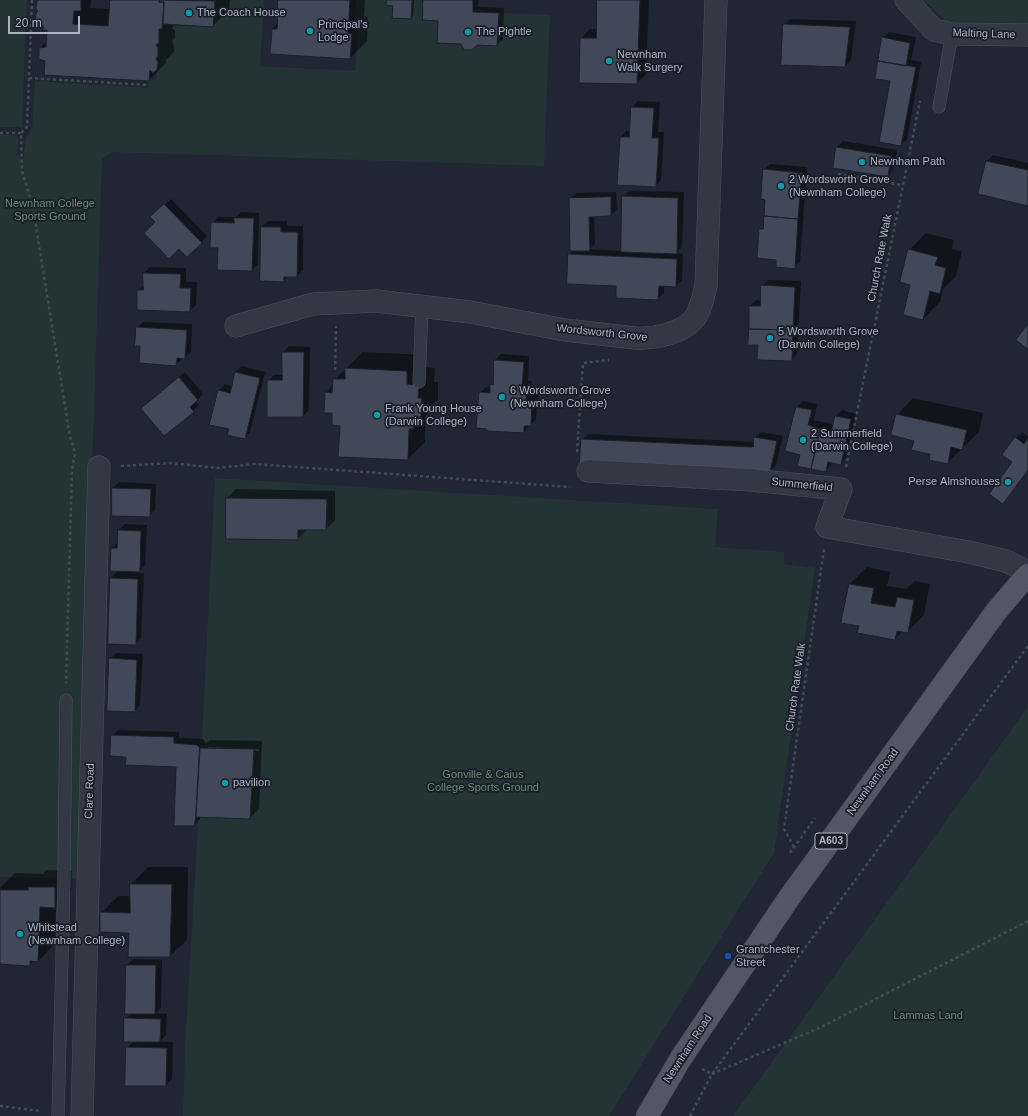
<!DOCTYPE html>
<style>
body{margin:0}
#map{position:relative;width:1028px;height:1116px;overflow:hidden;background:#202634;font-family:Arial,sans-serif}
canvas{display:block}
.scale{position:absolute;left:8px;top:16px;width:72px;height:18px;box-sizing:border-box;border:2px solid #adb3c2;border-top:0;padding-left:5px;font-size:12px;line-height:14px;white-space:nowrap;color:#adb3c2;-webkit-text-stroke:3px #191e29;paint-order:stroke}
</style>
<div id="map">
<canvas width="1028" height="1116"></canvas>
<div class="scale">20 m</div>
</div>
<script>
const ctx = document.querySelector('canvas').getContext('2d');
ctx.lineJoin = 'round';
function fill(path, color) { ctx.fillStyle = color; ctx.fill(path, 'evenodd'); }
function stroke(path, color, width, dash) { ctx.strokeStyle = color; ctx.lineWidth = width; ctx.lineCap = dash ? 'butt' : 'round'; ctx.setLineDash(dash || []); ctx.stroke(path); }
function drawText(font, color, halo, rows, align = 'center') {
  ctx.font = font + ' Arial,sans-serif'; ctx.lineWidth = 3.5; ctx.setLineDash([]); ctx.textBaseline = 'middle'; ctx.strokeStyle = halo; ctx.fillStyle = color; for (const [text, x, y, turn = 0] of rows) {
    ctx.save(); ctx.translate(x, y); ctx.rotate((+turn || 0) * Math.PI / 180); ctx.textAlign = isNaN(turn) ? turn : align; if (halo) ctx.strokeText(text, 0, 0); ctx.fillText(text, 0, 0); ctx.restore();
  }
}
const green = new Path2D(`
 M0,0H27L22,127H0Z
 M209,0H264L260,66L355,71L359,23L354,22L356,0H387L386,5L393,6L392,18L410,19L412,0H423V20L438,21L437,43L461,44L464,50H472L477,45L497,46L499,13L550,15L544,166L112,152L102,159L81,824L78,879L0,877V135H13L18,138L17,154L23,159L26,138L32,128L35,81L149,88V81L156,79L158,62L156,59C159,54 159,50 156,45L159,43V29H162L163,24L213,27L215,1Z
 M923,0H1028V26L950,25Z
 M215,478L718,509L715,547L784,552V564L815,568L774,853L609,1116H183L185,1046L198,826L196,817L200,748L202,738Z
 M1028,707V1116H733Z`);
const shadow = new Path2D(`
 M40,0H91L90,8L110,9L111,0H230L229,9L213,26L175,24L172,28L175,31V38L172,41L174,45V52L166,60V63L149,80L46,61L40,48L47,41L48,29L39,11Z
 M279,0H365L364,17H368L367,41L350,58L272,29L278,23Z
 M388,0H414L413,16L410,18Z
 M424,0H479L478,7L504,8L503,39L497,45L461,43L439,20Z
 M598,0H649L646,74L637,83L581,38L590,29H597Z
 M790,19L856,21L851,60L845,66L784,25Z
 M889,32L916,37L911,60L921,62L907,139L901,145L891,81L883,38Z
 M638,101L660,102L658,132H664L661,180L655,186L621,137L626,131H630L632,107Z
 M843,141L897,150L893,170L888,176L837,147Z
 M993,155L1028,163V205L987,161Z
 M770,164L807,167L800,262L794,267L778,259L760,230L765,225L767,199L764,170Z
 M629,191L684,192L682,247L676,253L683,254L682,280L676,286L664,285V293L658,299L617,285L569,255L573,250L570,199L576,193L616,192L617,209L611,215L594,216L595,244L590,249L622,251L623,197Z
 M171,199L207,236L187,256L152,217Z
 M241,212L259,213L258,264L252,270L219,247L212,223L218,217H236Z
 M268,221H287V226H303V270L297,276H288L283,281L262,227Z
 M926,233L954,240L952,249L962,251L956,276L943,289L940,302L923,319L911,285L909,250Z
 M150,267L186,268V282H197L196,305L190,311L138,290L144,285V273Z
 M768,280L801,281L797,354L791,360L759,344L750,306L756,300L761,301L762,286Z
 M143,322L192,324L191,352L176,364L141,345L137,328Z
 M289,346L310,347L309,410L303,416L268,381L274,375H283V352Z
 M363,352L424,355L423,367L435,368L434,382H438V399L430,407V411L425,416V442L408,459L341,425L333,412L326,393L333,385L334,380Z
 M501,354L529,356L528,381H532L531,395H538L536,419L524,432L480,393L486,387H491V385L494,382L495,360Z
 M242,366L265,372L250,432L244,438L230,429L219,390L225,384L232,386L236,372Z
 M185,372L203,394L196,401L199,405L164,435L149,403Z
 M913,398L983,413L979,432L947,463L931,453L915,440L897,415Z
 M803,401L817,404L814,420L827,423L834,425L836,416L842,410L856,414L846,458L840,464L832,462L831,465L825,471L801,454L797,407Z
 M761,432L783,436L776,465L770,471L582,440L588,434L754,442L755,438Z
 M1022,432L1028,437V471L1003,503L1014,462L1016,438Z
 M119,482L156,484L155,510L149,516L113,488Z
 M236,489L335,491V520L326,529H307L298,539L227,538V498Z
 M125,524L147,525L145,565L138,573H144L141,638L135,644L111,578L119,570H111L112,548L118,542L119,530Z
 M867,567L890,572L887,586L906,589L915,581L930,584L924,615L907,632L903,631L895,639L850,584Z
 M116,653L143,654L140,705L135,711L110,659Z
 M118,730L179,732V738L203,739L206,743L210,740L262,741L259,809L250,818L200,816V819L194,825L177,766L127,756L112,736ZM208,747L259,749V751L208,749Z
 M148,867H188L187,940L170,956H129L130,932L101,913L118,896H131V884Z
 M46,870L72,871L71,890L56,905L55,944L38,961H34L30,965L0,963V888L15,873L43,874Z
 M133,959L162,960L161,1008L155,1013L167,1014L166,1035L159,1042H173L172,1079L166,1085L127,1048L134,1041L125,1019L131,1013L127,965Z`);
const building = new Path2D(`
 M39,0H81V11H74L73,24L108,26L110,0H160L159,2H164L162,29H159V43L156,45L158,48V55L156,59L158,62L157,70L153,73L150,70L149,81L44,75L45,61L39,59V48L46,47L47,30H43V25H38L35,22L36,13L38,11L36,10L37,2Z
 M160,0L215,1L213,27L163,24L164,2H159Z
 M278,0H350L348,33L352,34L350,59L270,54L272,29H277Z
 M387,0H412L411,19L392,18L393,6L386,5Z
 M423,0H473V12L499,13L497,46L477,45L472,50H464L461,44L437,43L438,21L423,20Z
 M597,0H640L637,84L579,83L580,38H596Z
 M783,24L850,27L845,67L781,65Z
 M882,37L910,43L906,66L878,61Z
 M878,61L916,67L901,146L879,142L890,81L875,79Z
 M631,107L654,108L652,138H659L656,187L617,185L620,137H629Z
 M836,147L891,156L888,177L833,168Z
 M986,161L1028,170V206L978,194Z
 M763,169L802,173L798,219L764,216L765,200L761,199Z
 M622,196L678,198L677,254L621,252Z
 M611,197V216L589,217L590,251H570L569,198Z
 M164,204L202,243L187,257L179,249L169,259L144,233L155,222L150,217Z
 M764,216L798,219L795,269L776,267V260L757,258L759,229H763Z
 M234,218H254L252,271L217,270L218,248H210L211,222L234,223Z
 M261,227H281V232H298L297,277H284V282L260,281Z
 M908,249L938,257L935,265L946,268L940,294L930,291L923,320L903,315L910,285L900,282Z
 M568,254L677,259L676,287L659,286L658,300L616,298V286L567,284Z
 M143,273L181,274L180,288H191L190,312L137,310V290H143Z
 M761,285L795,287L793,330L749,329V306H760Z
 M1028,324V349L1016,340Z
 M136,327L187,330L185,359L177,358L176,366L139,363L140,346H135Z
 M749,329L793,330L792,361L757,360L758,345H748Z
 M282,352H304L303,417H267V380H282Z
 M494,360L524,362L522,386L527,387L526,400L532,401L531,426H524V433L487,431V429L476,428L479,392L490,393V384L493,385Z
 M345,368L407,371V384L419,385L418,398H422L421,417H414V429H409L408,460L338,457L340,426L332,425V413H324L325,392L332,393L333,379H345Z
 M235,372L260,378L245,439L227,435L229,429L209,425L218,390L230,393Z
 M179,377L198,400L190,407L194,412L164,436L141,409Z
 M796,407L812,410L808,425L820,429L811,469L797,466L800,455L785,451Z
 M896,414L967,430L962,450L951,447L948,464L929,460L930,454L911,450L914,441L891,435Z
 M835,416L851,419L841,465L828,462L826,472L811,469L820,429L831,431Z
 M754,437L777,441L770,472L579,468L581,439L753,447Z
 M1015,437L1024,444L1028,438V470L1003,504L989,494L1012,462L1002,455Z
 M112,488L151,489L150,517L112,516Z
 M226,498L327,499L326,530H298V540L226,539Z
 M118,530L141,531L140,572L110,571L111,548H117Z
 M110,578L138,579L136,645L108,644Z
 M849,584L874,588L871,603L895,607L897,597L914,600L908,633L897,631L895,640L857,633L859,626L841,623Z
 M109,658L137,660L135,712L107,711Z
 M111,735L174,737V743L197,745L200,748L196,817L194,826H174L176,767L125,765L126,757L110,756Z
 M200,748L254,749L250,819L196,817Z
 M130,884H172L170,957H128L129,933L100,932V912L130,913Z
 M28,887H55V908L40,907L38,962L30,961V966L0,964V890H28Z
 M126,965H156L155,1014H125Z
 M124,1018L161,1019L160,1042H124Z
 M126,1047L167,1048L166,1086H125Z`);
const path = new Path2D(`
 M32,0L27,127L21,133L22,171L33,208L70,437L75,452L72,470L66,683
 M29,78L149,85
 M0,133H21
 M838,174L902,185
 M335,370L336,326
 M577,452L583,363L609,360
 M121,466L171,463L218,468L255,464L570,487
 M846,467L920,101
 M794,847L784,829L824,549
 M790,853L815,818
 M702,1069L712,1074
 M712,1074L819,1028L1028,921
 M0,1106L41,1111
 M690,1116L712,1074L1028,646`);
const lane = new Path2D(`
 M939,107L952,34
 M419,382L422,306
 M58,1116L64,878L66,700`);
const street = new Path2D(`
 M906,0L934,30L952,34L1028,35
 M236,326L313,304L376,301L470,312L565,330L635,338C654,339 681,334 694,319C701,310 703,297 706,286L716,0
 M588,471L751,480L841,489L827,527L969,552L1006,561L1028,572
 M82,1116L99,467`);
const primary = new Path2D(`
 M647,1116L681,1058L789,898L995,613L1022,581L1028,575`);
const markers = [
 [189,13,4,"#0f9aa8"],
 [310,31,4,"#0f9aa8"],
 [468,32,4,"#0f9aa8"],
 [609,61,4,"#0f9aa8"],
 [862,162,4,"#0f9aa8"],
 [781,186,4,"#0f9aa8"],
 [770,338,4,"#0f9aa8"],
 [502,397,4,"#0f9aa8"],
 [377,415,4,"#0f9aa8"],
 [803,440,4,"#0f9aa8"],
 [1008,482,4,"#0f9aa8"],
 [225,783,4,"#0f9aa8"],
 [20,934,4,"#0f9aa8"],
 [728,956,4,"#1a4fb4"]
];
const shields = [
 [831,841,32]
];
const shieldNames = [
 ["A603",831,841]
];
const poiNames = [
 ["The Coach House",197,13],
 ["Principal's",318,25],
 ["Lodge",318,38],
 ["The Pightle",476,32],
 ["Newnham",617,55],
 ["Walk Surgery",617,68],
 ["Newnham Path",870,162],
 ["2 Wordsworth Grove",789,180],
 ["(Newnham College)",789,193],
 ["5 Wordsworth Grove",778,332],
 ["(Darwin College)",778,345],
 ["6 Wordsworth Grove",510,391],
 ["(Newnham College)",510,404],
 ["Frank Young House",385,409],
 ["(Darwin College)",385,422],
 ["2 Summerfield",811,434],
 ["(Darwin College)",811,447],
 ["Perse Almshouses",1000,482,"right"],
 ["pavilion",233,783],
 ["Whitstead",28,928],
 ["(Newnham College)",28,941],
 ["Grantchester",736,950],
 ["Street",736,963]
];
const streetNames = [
 ["Malting Lane",984,34,2],
 ["Church Rate Walk",880,258,-79],
 ["Wordsworth Grove",602,333,6],
 ["Summerfield",802,485,6],
 ["Church Rate Walk",796,687,-82],
 ["Newnham Road",873,782,-54],
 ["Clare Road",90,791,-88],
 ["Newnham Road",688,1049,-57]
];
const parkNames = [
 ["Newnham College",50,204],
 ["Sports Ground",50,217],
 ["Gonville & Caius",483,775],
 ["College Sports Ground",483,788],
 ["Lammas Land",928,1016]
];
fill(green, '#233336');
fill(shadow, '#0007');
fill(building, '#414959');
stroke(building, '#1b202b', 1);
stroke(lane, '#4e5360', 13);
stroke(street, '#4e5360', 23);
stroke(primary, '#3d424e', 23);
stroke(path, '#3f4e53', 2.5, [3, 3]);
stroke(lane, '#333845', 12);
stroke(street, '#333845', 22);
stroke(primary, '#515765', 22);
for (const [x, y, r, color] of markers) { const dot = new Path2D(); dot.arc(x, y, r, 0, 2 * Math.PI); ctx.fillStyle = color; ctx.fill(dot); stroke(dot, '#191e29', 1.5); }
for (const [x, y, w] of shields) { const box = new Path2D(); box.roundRect(x - w / 2, y - 8, w, 16, 3); ctx.fillStyle = '#191e29'; ctx.fill(box); stroke(box, '#adb3c2', 1); }
drawText('bold 10px', '#adb3c2', null, shieldNames);
drawText('11px', '#adb3c2', '#191e29', poiNames, 'left');
drawText('11px', '#adb3c2', '#191e29', streetNames);
drawText('11px', '#679075', '#191e29', parkNames);
</script>
